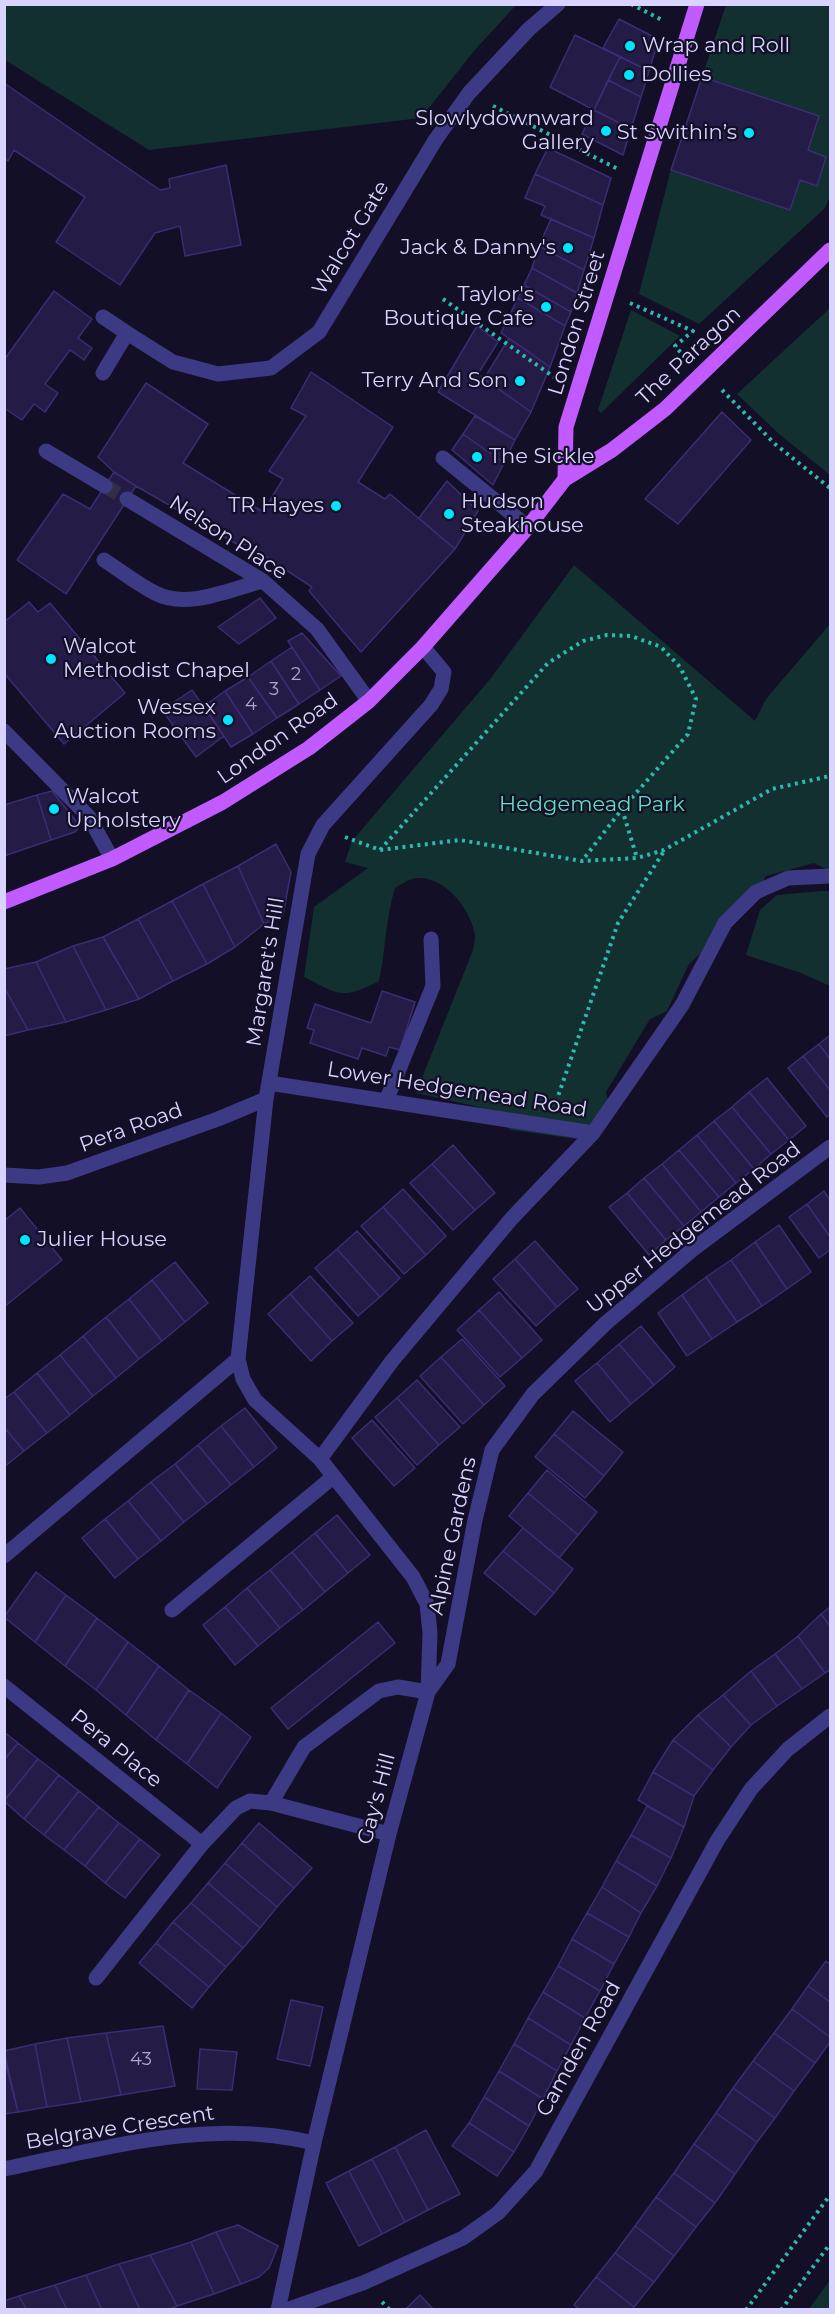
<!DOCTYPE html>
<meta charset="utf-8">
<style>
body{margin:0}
#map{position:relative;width:835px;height:2314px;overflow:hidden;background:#130f26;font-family:Montserrat,sans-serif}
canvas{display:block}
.frame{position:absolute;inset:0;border:6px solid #d9d4ff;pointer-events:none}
</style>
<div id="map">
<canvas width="835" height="2314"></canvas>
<div class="frame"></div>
</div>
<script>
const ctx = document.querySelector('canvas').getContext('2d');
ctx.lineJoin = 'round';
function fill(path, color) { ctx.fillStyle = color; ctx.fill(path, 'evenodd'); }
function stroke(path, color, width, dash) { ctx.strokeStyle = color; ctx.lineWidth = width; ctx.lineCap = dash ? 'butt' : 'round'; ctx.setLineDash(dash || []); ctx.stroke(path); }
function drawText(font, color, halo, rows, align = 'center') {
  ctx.font = font + ' Montserrat,sans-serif'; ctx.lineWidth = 4.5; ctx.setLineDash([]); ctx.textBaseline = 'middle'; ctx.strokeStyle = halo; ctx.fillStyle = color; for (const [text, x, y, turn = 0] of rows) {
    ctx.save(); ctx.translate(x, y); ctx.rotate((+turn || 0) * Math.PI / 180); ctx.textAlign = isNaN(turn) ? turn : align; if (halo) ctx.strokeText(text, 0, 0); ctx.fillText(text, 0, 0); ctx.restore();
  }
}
const green = new Path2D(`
 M4,5H516L474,51L421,118L149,150L5,60Z
 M726,5H830V196L825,208L699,324L639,294L670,173Z
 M830,308V475L779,434L737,394Z
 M631,310L680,336L601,413L598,410Z
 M574,565L755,721L766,699L830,624V871L814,863L766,876L749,909L689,964L667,1011L650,1019L606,1092L609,1105L577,1139L511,1130L479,1107L416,1093L473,950C474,944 476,937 474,931C469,907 441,872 412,879C406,881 400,885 395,888C385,921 386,948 379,981C342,1000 339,995 304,977L314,907L368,868L345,862L352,841L491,678Z
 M821,891H830V986L801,973L746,955L760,910L777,895Z
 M830,2280V2309H809Z`);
const building = new Path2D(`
 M619,19L654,37L657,45L649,71L603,48Z
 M575,35L620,57L594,110L550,87Z
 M620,57L649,71L641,97L608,80Z
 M702,77L819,116L808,150L826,157L817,186L800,180L790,210L671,170Z
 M608,80L641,97L631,129L594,110Z
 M4,83L160,190L170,188L169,179L226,165L241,245L185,256L180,226L155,233L120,285L56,242L85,197L14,150L8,161L4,158Z
 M594,110L631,129L623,155L582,134Z
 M548,148L611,178L603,205L535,174Z
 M535,174L603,205L594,238L541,215L545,206L525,198Z
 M551,219L594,238L584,270L539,246Z
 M539,246L584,270L577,293L532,268Z
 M532,268L577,293L571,312L524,285Z
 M524,285L571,312L565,326L518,298Z
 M54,291L92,319L78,338L92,348L84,360L70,350L45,384L58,393L45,412L34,404L22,420L4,408V360Z
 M518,298L565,326L550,367L501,333Z
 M477,326L498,342L478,374L531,412L515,440L438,392Z
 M509,338L550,367L531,412L484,379Z
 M311,372L393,427L358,482L385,499L390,494L455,549L361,652L309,591L312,587L245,543L242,547L136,486L114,472L98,457L146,383L208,424L183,463L263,512L283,479L269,471L306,416L291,408Z
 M722,412L751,440L678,524L645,499Z
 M475,416L515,440L504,463L463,434Z
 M463,434L504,463L493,485L452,450Z
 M114,472L136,486L66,594L17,560L63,494L90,509Z
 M447,481L478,511L455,549L419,518Z
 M260,598L276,618L239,644L218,627Z
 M29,602L38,612L50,603L125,693L64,744L4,673V622Z
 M302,633L341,676L320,690L288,641Z
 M292,647L320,690L299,704L271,661Z
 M271,661L299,704L277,718L248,677Z
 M248,677L277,718L253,734L225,691Z
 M192,690L224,736L196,757L162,710Z
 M225,691L253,734L231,747L204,706Z
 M52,791L77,822L78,828L75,832L51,840L37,795Z
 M37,795L51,840L4,856V805Z
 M276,844L291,872L283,915L264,924L238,866Z
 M238,866L264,924L235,947L203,884Z
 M203,884L235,947L207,964L172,901Z
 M172,901L207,964L173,981L138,919Z
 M138,919L173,981L139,999L103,937Z
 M103,937L139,999L106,1010L73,946Z
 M73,946L106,1010L66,1022L36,962Z
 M36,962L66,1022L28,1030L4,987V969Z
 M4,987L28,1030L4,1036Z
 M382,991L415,1002L400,1050L389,1047L386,1056L362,1048L358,1059L310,1043L314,1030L307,1028L315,1004L371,1023Z
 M830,1035V1059L819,1044Z
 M819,1044L830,1059V1090L803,1056Z
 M803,1056L830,1090V1114L827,1117L788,1068Z
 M767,1078L806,1126L789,1140L749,1092Z
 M749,1092L789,1140L771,1154L732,1107Z
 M732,1107L771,1154L754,1169L714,1121Z
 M714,1121L754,1169L736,1183L697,1135Z
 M697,1135L736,1183L719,1197L679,1150Z
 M453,1145L495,1193L475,1210L432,1164Z
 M679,1150L719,1197L701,1212L662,1164Z
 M432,1164L475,1210L453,1230L410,1183Z
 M662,1164L701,1212L684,1226L644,1178Z
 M644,1178L684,1226L666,1240L627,1193Z
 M403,1189L446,1236L426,1255L383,1207Z
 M824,1191L830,1200V1237L807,1204Z
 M627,1193L666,1240L649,1255L609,1207Z
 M807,1204L830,1237V1250L819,1258L789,1217Z
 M383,1207L426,1255L404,1274L361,1226Z
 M20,1208L62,1260L4,1307V1221Z
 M779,1225L811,1272L787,1289L755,1242Z
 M357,1231L400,1278L380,1297L337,1249Z
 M535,1241L578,1289L557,1307L515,1259Z
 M755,1242L787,1289L762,1306L731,1260Z
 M337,1249L380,1297L358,1316L315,1268Z
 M515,1259L557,1307L536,1326L493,1279Z
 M731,1260L762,1306L737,1322L706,1277Z
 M175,1262L208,1303L185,1322L152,1280Z
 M310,1276L353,1323L332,1341L290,1294Z
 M706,1277L737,1322L712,1339L682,1295Z
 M152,1280L185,1322L162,1341L129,1299Z
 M499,1292L542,1340L522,1358L479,1310Z
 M290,1294L332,1341L311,1361L268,1314Z
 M682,1295L712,1339L687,1356L658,1313Z
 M129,1299L162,1341L139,1359L106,1317Z
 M479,1310L522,1358L500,1377L457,1330Z
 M106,1317L139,1359L116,1378L83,1336Z
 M641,1326L675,1367L654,1385L619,1344Z
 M83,1336L116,1378L93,1396L60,1355Z
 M462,1339L505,1386L484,1405L441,1357Z
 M619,1344L654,1385L631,1404L597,1363Z
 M60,1355L93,1396L70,1415L37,1373Z
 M441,1357L484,1405L463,1424L420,1376Z
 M597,1363L631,1404L610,1422L575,1381Z
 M37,1373L70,1415L47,1433L14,1392Z
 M417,1380L460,1427L439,1445L397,1398Z
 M14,1392L47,1433L24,1451L4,1427V1399Z
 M397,1398L439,1445L417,1465L375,1417Z
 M245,1408L277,1448L254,1467L221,1426Z
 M573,1411L623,1452L604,1476L554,1434Z
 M372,1420L415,1468L394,1486L352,1438Z
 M221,1426L254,1467L231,1485L198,1445Z
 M4,1427L24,1451L4,1467Z
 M554,1434L604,1476L585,1498L535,1457Z
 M198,1445L231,1485L207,1504L175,1464Z
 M175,1464L207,1504L184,1522L151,1482Z
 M547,1470L597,1512L578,1535L528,1493Z
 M151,1482L184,1522L161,1541L128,1501Z
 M528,1493L578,1535L559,1558L509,1516Z
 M128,1501L161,1541L138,1559L105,1519Z
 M337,1515L370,1555L348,1573L315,1533Z
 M105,1519L138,1559L115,1578L82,1538Z
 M523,1528L573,1569L554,1593L503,1551Z
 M315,1533L348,1573L325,1592L292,1552Z
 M503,1551L554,1593L535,1615L484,1573Z
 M292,1552L325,1592L303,1610L270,1570Z
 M270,1570L303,1610L280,1628L247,1588Z
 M36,1572L66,1595L35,1642L4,1617Z
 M247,1588L280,1628L258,1646L225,1607Z
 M66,1595L97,1618L65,1666L35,1642Z
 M225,1607L258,1646L235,1665L203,1625Z
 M830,1607V1626L821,1614Z
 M821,1614L830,1626V1670L825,1673L798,1636Z
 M97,1618L128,1642L96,1690L65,1666Z
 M378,1622L395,1643L288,1729L271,1708Z
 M798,1636L825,1673L802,1689L775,1654Z
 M128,1642L159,1666L126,1715L96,1690Z
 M775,1654L802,1689L777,1706L751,1671Z
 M159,1666L189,1690L156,1740L126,1715Z
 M751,1671L777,1706L751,1725L723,1695Z
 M189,1690L221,1713L187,1764L156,1740Z
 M723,1695L751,1725L731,1747L698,1715Z
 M221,1713L251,1737L217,1788L187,1764Z
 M698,1715L731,1747L713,1770L673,1740Z
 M4,1732L18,1743L4,1760Z
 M673,1740L713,1770L694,1796L653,1772Z
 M18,1743L38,1759L4,1801V1760Z
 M38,1759L59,1775L24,1819L4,1801Z
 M653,1772L694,1796L684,1827L638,1800Z
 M59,1775L79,1791L44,1835L24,1819Z
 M79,1791L99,1807L64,1850L44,1835Z
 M647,1806L684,1827L671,1858L631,1835Z
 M99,1807L119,1823L85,1866L64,1850Z
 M119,1823L140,1839L105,1883L85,1866Z
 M259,1823L312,1868L294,1888L242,1843Z
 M631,1835L671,1858L657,1886L616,1861Z
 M140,1839L160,1855L125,1898L105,1883Z
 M242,1843L294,1888L277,1907L225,1863Z
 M616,1861L657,1886L641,1913L602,1887Z
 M225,1863L277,1907L260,1928L208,1883Z
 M208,1883L260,1928L243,1948L191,1903Z
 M602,1887L641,1913L629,1937L587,1913Z
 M191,1903L243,1948L226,1967L173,1922Z
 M587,1913L629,1937L614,1964L572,1939Z
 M173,1922L226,1967L209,1987L156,1943Z
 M572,1939L614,1964L600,1991L558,1966Z
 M156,1943L209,1987L192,2008L139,1963Z
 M826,1961L830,1964V2002L808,1986Z
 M558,1966L600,1991L585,2018L543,1992Z
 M808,1986L830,2002V2037L792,2009Z
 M543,1992L585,2018L571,2045L528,2018Z
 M291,2000L323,2007L310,2066L277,2059Z
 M792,2009L830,2037V2042L815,2063L774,2033Z
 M528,2018L571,2045L557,2071L514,2044Z
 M163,2026L175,2086L121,2095L106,2033Z
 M106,2033L121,2095L81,2102L67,2038Z
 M774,2033L815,2063L794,2091L753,2061Z
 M67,2038L81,2102L47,2107L35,2044Z
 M35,2044L47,2107L18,2112L4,2051Z
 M514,2044L557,2071L543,2099L499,2071Z
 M200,2049L237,2052L232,2090L197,2089Z
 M4,2057L18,2112L4,2114Z
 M753,2061L794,2091L775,2118L733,2088Z
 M499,2071L543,2099L529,2126L484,2097Z
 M733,2088L775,2118L757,2142L716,2113Z
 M484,2097L529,2126L514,2152L469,2123Z
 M716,2113L757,2142L735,2174L694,2144Z
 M469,2123L514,2152L497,2176L452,2146Z
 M426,2130L460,2194L428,2210L395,2147Z
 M694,2144L735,2174L715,2203L674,2173Z
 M395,2147L428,2210L405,2222L372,2159Z
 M372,2159L405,2222L382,2234L349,2171Z
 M349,2171L382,2234L359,2246L326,2183Z
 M674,2173L715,2203L696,2227L656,2197Z
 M656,2197L696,2227L674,2256L635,2226Z
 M238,2225L278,2246L269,2268L259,2277L241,2284L216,2232Z
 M635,2226L674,2256L654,2282L615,2253Z
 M216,2232L241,2284L214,2294L191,2242Z
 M191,2242L214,2294L177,2306L150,2255Z
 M615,2253L654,2282L634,2307L596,2277Z
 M150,2255L177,2306L168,2310H140L119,2264Z
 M119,2264L140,2310H102L86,2275Z
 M86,2275L102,2310H67L55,2285Z
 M596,2277L634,2307L632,2310H580L574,2305Z
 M55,2285L67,2310H27L19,2296Z
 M420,2295L434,2310H405Z
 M19,2296L27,2310H4V2301Z`);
const minorTunnel = new Path2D(`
 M105,486L127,499`);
const path = new Path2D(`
 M631,4L664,21
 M493,106L618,169
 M443,299L554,377
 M630,303L693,331L675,346L683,355
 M722,390L775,444L830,488
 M622,809L637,858
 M345,837L380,850L460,840L582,861L637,858L664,850L772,789L830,776
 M380,850L548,663L583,641L607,635L631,636L661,647L680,667L696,699L688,734L622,809L582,861
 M556,1102L618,923L664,851
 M382,2302L390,2310
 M746,2310L830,2195
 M781,2310L830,2244`);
const minor = new Path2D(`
 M103,317L127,333
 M103,373L127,333L173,362L218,374L271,368L319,332L436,139L469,93L529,29L558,4
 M46,451L105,486
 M443,458L528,527
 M127,499L263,581L317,629L369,701
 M104,560C121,571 137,584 155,593C188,610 230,589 263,581
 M4,731L89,817L112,859
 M269,1083L593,1133L682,1005L725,923L756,892L788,878L830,876
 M386,1101L433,986L431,939
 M4,1175L39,1177L67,1173L218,1119L266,1099
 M320,1459L392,1361L512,1218L593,1133
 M4,1556L238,1359
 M172,1610L333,1477
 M4,1686L202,1844
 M271,1803L304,1747L379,1691L398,1687L428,1692L448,1664L475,1520L492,1450L533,1394L606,1323L692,1250L830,1147
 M96,1978L202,1844L236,1808L250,1801L271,1803L389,1834
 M4,2169C106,2148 211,2117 314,2143
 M278,2310L314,2143L389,1834L428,1692L430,1633L427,1604L413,1577L320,1459L255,1400L243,1379L238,1359L266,1099L308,854L323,825L431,705L441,689L444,672L423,647
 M286,2310L363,2283L463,2238L498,2213L536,2171L717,1841L751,1789L788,1749L830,1716`);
const major = new Path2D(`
 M565,479L566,427L697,4
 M4,902L112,859L223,802L309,748L369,701L423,647L528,527L565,479L612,450L665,409L830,250`);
const markers = [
 [630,46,6,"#00e5ff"],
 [629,75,6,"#00e5ff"],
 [606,131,6,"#00e5ff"],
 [749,133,6,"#00e5ff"],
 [568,248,6,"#00e5ff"],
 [546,307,6,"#00e5ff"],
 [520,381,6,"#00e5ff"],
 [477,457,6,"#00e5ff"],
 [336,506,6,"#00e5ff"],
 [449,514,6,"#00e5ff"],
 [51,659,6,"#00e5ff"],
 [228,720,6,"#00e5ff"],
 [54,809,6,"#00e5ff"],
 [25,1240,6,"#00e5ff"]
];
const numberNames = [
 ["2",296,675],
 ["3",274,690],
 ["4",251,705],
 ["43",141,2060]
];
const poiNames = [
 ["Wrap and Roll",642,46],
 ["Dollies",641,75],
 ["Slowlydownward",594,119,"right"],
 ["Gallery",594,143,"right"],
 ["St Swithin’s",737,133,"right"],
 ["Jack & Danny's",556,248,"right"],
 ["Taylor's",534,295,"right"],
 ["Boutique Cafe",534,319,"right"],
 ["Terry And Son",508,381,"right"],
 ["The Sickle",489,457],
 ["Hudson",461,502],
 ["Steakhouse",461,526],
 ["TR Hayes",324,506,"right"],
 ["Walcot",63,647],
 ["Methodist Chapel",63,671],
 ["Wessex",216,708,"right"],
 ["Auction Rooms",216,732,"right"],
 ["Walcot",66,797],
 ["Upholstery",66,821],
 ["Julier House",37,1240]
];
const streetNames = [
 ["Walcot Gate",351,238,-59],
 ["London Street",577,323,-73],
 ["The Paragon",689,356,-43],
 ["Nelson Place",228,538,33],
 ["London Road",278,739,-35],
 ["Margaret's Hill",266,972,-81],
 ["Lower Hedgemead Road",457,1090,9],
 ["Pera Road",131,1128,-20],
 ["Upper Hedgemead Road",694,1228,-38],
 ["Alpine Gardens",453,1536,-78],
 ["Pera Place",116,1749,39],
 ["Gay's Hill",377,1799,-75],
 ["Camden Road",579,2049,-61],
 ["Belgrave Crescent",120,2128,-9]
];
const parkNames = [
 ["Hedgemead Park",592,805]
];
fill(green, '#12302f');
fill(building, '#241b47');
stroke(building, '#3b2d73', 1.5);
stroke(minorTunnel, '#312d47', 15, [15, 8]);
stroke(path, '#2fb8b0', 4, [3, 4.5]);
stroke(minor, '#3d3a85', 15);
stroke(major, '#c25bff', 15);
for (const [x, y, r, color] of markers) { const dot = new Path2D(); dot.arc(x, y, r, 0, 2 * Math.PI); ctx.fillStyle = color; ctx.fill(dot); stroke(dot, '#130f26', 2); }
drawText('18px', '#aca6d1', null, numberNames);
drawText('21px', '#d9d4ff', '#130f26', poiNames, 'left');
drawText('21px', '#d9d4ff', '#130f26', streetNames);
drawText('21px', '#5fe0c0', '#130f26', parkNames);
</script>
